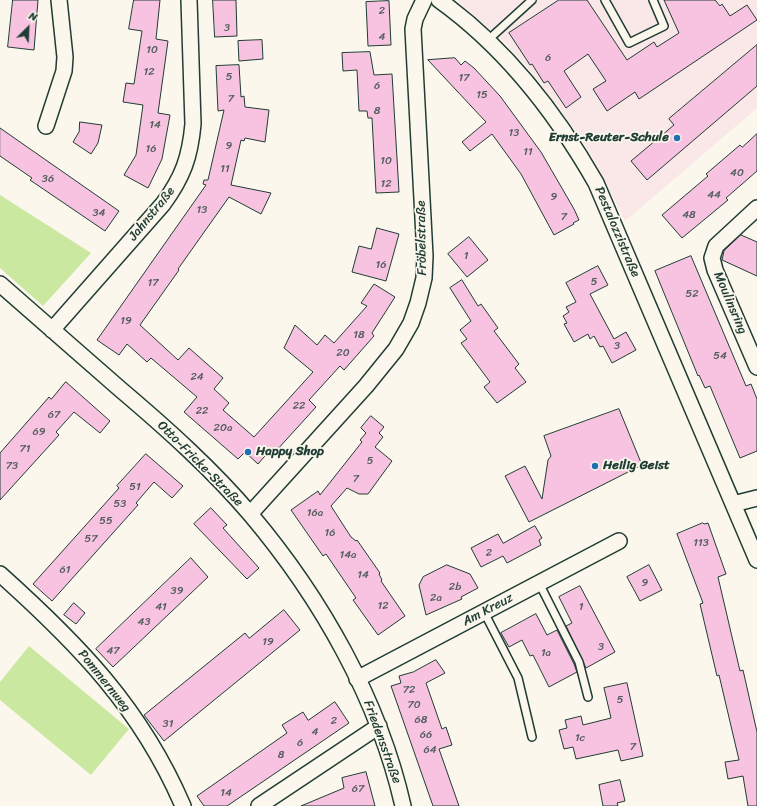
<!DOCTYPE html>
<meta charset="utf-8">
<style>
body{margin:0}
#map{position:relative;width:757px;height:806px;overflow:hidden;background:#fbf7ec;font-family:Sriracha,sans-serif}
canvas{display:block}
.north{position:absolute;left:8px;top:8px;width:40px;height:40px;-webkit-text-stroke:3px #fbf7ec;paint-order:stroke;rotate:24deg;font-size:11px;font-weight:700;line-height:16px;text-align:center;color:#1f3d34}
.north::after{content:'';display:block;margin:auto;width:14px;height:18px;background:#1f3d34;clip-path:polygon(50% 0,100% 100%,50% 72%,0 100%)}
</style>
<div id="map">
<canvas width="757" height="806"></canvas>
<div class="north">N</div>
</div>
<script>
const ctx = document.querySelector('canvas').getContext('2d');
ctx.lineJoin = 'round';
function fill(path, color) { ctx.fillStyle = color; ctx.fill(path, 'evenodd'); }
function stroke(path, color, width, dash) { ctx.strokeStyle = color; ctx.lineWidth = width; ctx.lineCap = dash ? 'butt' : 'round'; ctx.setLineDash(dash || []); ctx.stroke(path); }
function drawText(font, color, halo, rows, align = 'center') {
  ctx.font = font + ' Sriracha,sans-serif'; ctx.lineWidth = 3.5; ctx.setLineDash([]); ctx.textBaseline = 'middle'; ctx.strokeStyle = halo; ctx.fillStyle = color; for (const [text, x, y, turn = 0] of rows) {
    ctx.save(); ctx.translate(x, y); ctx.rotate((+turn || 0) * Math.PI / 180); ctx.textAlign = isNaN(turn) ? turn : align; if (halo) ctx.strokeText(text, 0, 0); ctx.fillText(text, 0, 0); ctx.restore();
  }
}
const built = new Path2D(`
 M457,0H757V108L625,221L592,156L562,111L529,69L504,42Z`);
const green = new Path2D(`
 M0,195L91,253L43,306L0,268Z
 M29,646L129,729L91,775L0,700V682Z`);
const building = new Path2D(`
 M13,0H38L34,50L8,47Z
 M134,0H160L156,39L168,41L158,113L170,115L162,159L148,188L124,175L136,155L143,105L123,102L126,83L134,84L142,31L129,29Z
 M213,0H236L237,36L215,37Z
 M559,0H587L627,60L654,42L657,47L679,33L664,0H715L720,6L722,4L730,16L747,5L757,20L639,99L635,92L607,111L593,89L606,81L588,54L564,71L581,97L566,108L548,81L544,83L532,64L530,65L509,33Z
 M389,1L391,45L368,46L366,2Z
 M262,40L263,59L239,61L238,41Z
 M757,45V86L647,180L631,161L674,125L669,119Z
 M370,52L374,75L392,74L399,192L376,193L372,118H368L367,111H359L357,70L343,71L342,53Z
 M455,58L461,65L465,61L474,68L500,96L541,152L574,209L579,220L573,223L574,224L554,235L521,174L492,134L470,151L462,142L486,122L428,60Z
 M239,65L241,97L244,96L245,107L269,110L265,142L245,138L244,141L241,140L231,185L271,193L261,214L229,197L178,269L179,270L140,325L178,360L189,348L223,378L214,389L229,403L223,410L254,437L313,372L284,348L295,325L317,345L325,335L334,343L367,306L361,303L374,284L395,297L372,333L374,336L344,370L340,366L309,400L316,407L276,451L272,448L258,464L245,452L238,459L184,412L197,397L151,358L147,362L127,344L119,355L97,340L206,185L203,184L204,180H208L224,110L218,111L216,66Z
 M80,122L102,125L98,143L91,154L73,142L79,132Z
 M0,128L119,211L105,231L30,180L32,178L0,156Z
 M757,134V171L726,198L728,200L682,238L662,215L708,176L706,174L740,145L742,147Z
 M377,228L399,234L386,281L352,272L359,246L371,249Z
 M741,235L757,242V276L722,260L724,251Z
 M469,237L488,260L467,277L448,254Z
 M691,256L746,386L751,384L757,399V451L740,458L710,386L705,388L699,375L698,376L655,271Z
 M598,266L608,285L590,294L614,339L626,332L636,350L612,363L603,346L600,347L594,336L590,339L588,334L574,342L564,324L567,323L563,316L569,312L566,307L576,302L566,283Z
 M462,280L478,306L481,304L498,328L494,331L519,364L515,368L526,382L497,403L484,387L490,382L461,343L467,339L460,330L471,321L450,288Z
 M66,382L110,421L100,433L74,412L56,432L59,435L0,500V453L49,397L51,399Z
 M619,409L642,465L529,522L505,476L525,466L542,499L548,460L551,456L544,436Z
 M371,416L384,427L379,433L383,437L375,447L392,461L368,494H359L347,488L331,506L351,537L356,541L357,540L380,573L379,574L382,580L381,581L405,616L378,635L353,600L356,598L326,554L323,556L291,510L318,491L320,495L362,442L360,440L366,433L361,428Z
 M146,454L183,486L172,498L154,482L136,503L138,505L52,601L33,584L119,488L117,486Z
 M211,508L227,525L223,528L259,568L247,579L194,524Z
 M703,523L704,524L708,523L726,574L718,577L740,671L743,670L757,732V806H748L743,776L728,779L725,762L739,760L719,675L717,676L700,604L703,603L677,534Z
 M535,526L542,538L539,540L541,545L507,563L503,556L481,567L471,548L498,534L503,543Z
 M191,558L208,577L113,667L96,649Z
 M447,565L470,574L478,588L461,597L462,599L426,615L419,585L423,577Z
 M649,565L662,590L640,601L627,577Z
 M580,586L615,652L586,668L566,626L572,623L559,597Z
 M74,603L85,613L76,624L64,615Z
 M284,610L300,630L164,741L144,715L245,633L249,638Z
 M536,614L547,635L557,630L574,664L577,672L549,687L533,655L530,656L522,640L509,647L501,633Z
 M436,660L445,673L426,683L442,729L446,727L452,745L439,749L459,806H433L391,686L401,683L399,676L413,672Z
 M627,683L643,756L621,761L618,750L576,759L573,747L564,749L559,730L567,728L565,720L581,716L583,725L611,718L604,688Z
 M335,702L349,723L227,806H204L197,796L287,733L282,725L303,712L308,720Z
 M366,772L375,806H301L344,788L342,778Z
 M620,780L625,801L617,803L618,806H603L599,785Z`);
const service = new Path2D(`
 M605,0L629,43L664,26L653,0
 M488,40L532,0
 M539,583L579,662L588,697
 M484,612L518,678L532,737`);
const minor = new Path2D(`
 M439,0C506,48 556,113 596,183L757,560
 M46,126L64,71L65,57L59,0
 M757,208L716,246L712,258L715,270L757,367
 M0,284C40,319 80,354 120,389C166,428 212,469 251,515C321,598 379,700 403,806
 M52,330L163,204C183,177 190,157 193,124L189,0
 M733,504L757,498
 M250,514L366,386L396,349L411,323L418,303L424,278L425,256L413,29L415,19L424,0
 M0,574C78,644 141,708 183,806
 M357,679L619,541
 M259,806L379,726`);
const markers = [
 [677,138,4,"#1f6fb2"],
 [248,452,4,"#1f6fb2"],
 [595,466,4,"#1f6fb2"]
];
const numberNames = [
 ["2",382,11],
 ["3",227,28],
 ["4",382,37],
 ["10",152,50],
 ["6",548,58],
 ["12",149,72],
 ["5",229,77],
 ["17",464,78],
 ["6",377,86],
 ["15",482,95],
 ["7",231,99],
 ["8",377,111],
 ["14",155,125],
 ["13",514,133],
 ["9",229,146],
 ["16",151,149],
 ["11",528,152],
 ["10",386,161],
 ["11",225,169],
 ["40",737,173],
 ["36",48,179],
 ["12",386,184],
 ["44",714,195],
 ["9",554,197],
 ["13",202,210],
 ["34",99,213],
 ["48",689,215],
 ["7",564,217],
 ["1",466,256],
 ["16",381,265],
 ["5",594,282],
 ["17",153,283],
 ["52",692,294],
 ["19",126,321],
 ["18",359,335],
 ["3",617,346],
 ["20",343,353],
 ["54",720,356],
 ["24",197,377],
 ["22",299,406],
 ["22",202,411],
 ["67",54,415],
 ["20a",223,428],
 ["69",39,432],
 ["71",25,449],
 ["5",370,461],
 ["73",12,466],
 ["7",356,479],
 ["51",135,487],
 ["53",120,504],
 ["16a",315,513],
 ["55",106,521],
 ["16",330,533],
 ["57",91,539],
 ["113",701,543],
 ["2",489,553],
 ["14a",348,555],
 ["61",65,570],
 ["14",363,575],
 ["9",645,583],
 ["2b",455,587],
 ["39",177,591],
 ["2a",436,598],
 ["12",383,606],
 ["41",161,607],
 ["1",581,607],
 ["43",144,622],
 ["19",268,642],
 ["3",601,647],
 ["47",113,651],
 ["1a",546,653],
 ["72",409,690],
 ["5",620,700],
 ["70",414,705],
 ["68",421,720],
 ["2",334,721],
 ["31",168,724],
 ["4",315,732],
 ["66",426,735],
 ["1c",580,738],
 ["6",300,743],
 ["7",633,747],
 ["64",430,750],
 ["8",281,755],
 ["67",358,789],
 ["14",226,793]
];
const poiNames = [
 ["Ernst-Reuter-Schule",669,138,"right"],
 ["Happy Shop",256,452],
 ["Heilig Geist",603,466]
];
const streetNames = [
 ["Jahnstraße",152,214,-51],
 ["Pestalozzistraße",617,232,67],
 ["Fröbelstraße",422,238,-91],
 ["Moulinsring",730,303,67],
 ["Otto-Fricke-Straße",200,464,45],
 ["Am Kreuz",488,610,-28],
 ["Pommernweg",104,681,51],
 ["Friedensstraße",382,742,70]
];
fill(built, '#fae7e8');
fill(green, '#cbe8a0');
fill(building, '#f8c3e0');
stroke(building, '#1f3d34', 1);
stroke(service, '#1f3d34', 10);
stroke(minor, '#1f3d34', 18);
stroke(service, '#fbf7ec', 7);
stroke(minor, '#fbf7ec', 15);
for (const [x, y, r, color] of markers) { const dot = new Path2D(); dot.arc(x, y, r, 0, 2 * Math.PI); ctx.fillStyle = color; ctx.fill(dot); stroke(dot, '#fbf7ec', 1.5); }
drawText('11px', '#555e5f', null, numberNames);
drawText('bold 13px', '#1f3d34', '#fbf7ec', poiNames, 'left');
drawText('13px', '#1f3d34', '#fbf7ec', streetNames);
</script>
